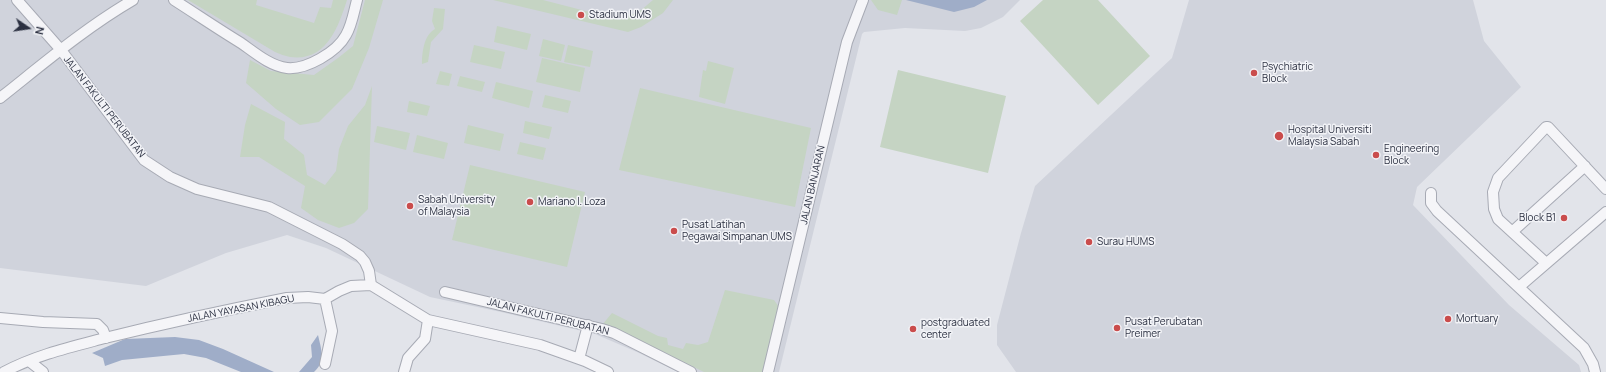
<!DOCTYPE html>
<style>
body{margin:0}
#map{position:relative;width:1606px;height:372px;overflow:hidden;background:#e2e4ea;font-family:Manrope,sans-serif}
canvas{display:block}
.north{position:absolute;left:8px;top:8px;width:40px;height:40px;-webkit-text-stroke:3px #f2f3f7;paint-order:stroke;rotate:103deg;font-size:11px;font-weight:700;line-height:16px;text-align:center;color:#2b3041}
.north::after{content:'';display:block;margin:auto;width:14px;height:18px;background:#2b3041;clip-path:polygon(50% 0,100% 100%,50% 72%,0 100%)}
</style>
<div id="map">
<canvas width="1606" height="372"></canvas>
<div class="north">N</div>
</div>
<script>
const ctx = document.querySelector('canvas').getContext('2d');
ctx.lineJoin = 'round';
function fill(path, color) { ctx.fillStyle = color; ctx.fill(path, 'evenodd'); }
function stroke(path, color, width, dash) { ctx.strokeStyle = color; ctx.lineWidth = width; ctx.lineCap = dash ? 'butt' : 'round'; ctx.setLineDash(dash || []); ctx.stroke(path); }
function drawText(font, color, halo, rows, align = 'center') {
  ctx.font = font + ' Manrope,sans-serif'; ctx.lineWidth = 3; ctx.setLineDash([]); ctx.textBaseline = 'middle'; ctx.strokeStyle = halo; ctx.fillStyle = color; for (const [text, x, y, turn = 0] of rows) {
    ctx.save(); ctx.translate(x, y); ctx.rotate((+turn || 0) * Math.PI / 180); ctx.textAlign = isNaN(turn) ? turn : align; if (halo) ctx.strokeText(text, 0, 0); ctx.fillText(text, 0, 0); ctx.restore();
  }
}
const built = new Path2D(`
 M0,0H1020L1003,17L981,28L965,31L905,28L864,32L862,34L779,372H678L637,352L595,334L501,312L430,297L326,248L287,235L226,253L146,286L0,268Z
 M1189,0H1473L1484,41L1521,87L1417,187L1413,205L1509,305L1579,365L1581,372H1016L997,345V325L1021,233L1035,186L1172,58Z`);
const green = new Path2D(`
 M188,0H257L256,5L314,23L320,7L331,8L333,0H347C338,28 326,62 290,57C285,56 280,54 275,52Z
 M365,0H383L369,48L352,89L319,122L300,125L276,109L246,83L250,60L271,71L314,75L338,58L353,46Z
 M493,0H543L605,16L618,17L631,15L640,11L653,0H673L663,13L641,27L628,32Z
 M871,0H902L897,15L878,10Z
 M1043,0H1098L1150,56L1098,105L1020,21Z
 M434,8L445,9L443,29L431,42L428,62L422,64C422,52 424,35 435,29L432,21Z
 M497,26L531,34L527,50L494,42Z
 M543,39L565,45L561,61L539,56Z
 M474,45L505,52L501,69L470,62Z
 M568,45L593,51L590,67L564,62Z
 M542,58L585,68L580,92L536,82Z
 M708,61L734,68L725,104L699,97L703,70L706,71Z
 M898,70L1006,96L988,173L880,147Z
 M440,71L452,74L449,86L436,84Z
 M460,76L485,82L482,92L457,86Z
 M496,82L533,91L529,108L492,98Z
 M372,86L368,209L354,223L339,228L318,220L301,208L305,186L259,157H240L245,125L251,104L285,122L284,139L304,155L307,175L325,185L336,171L339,149L348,126L365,105Z
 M640,88L811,128L795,207L619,170Z
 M545,95L571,101L568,113L542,107Z
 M409,101L430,106L427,116L407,112Z
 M525,121L552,127L549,139L523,133Z
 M468,125L504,134L500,151L464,143Z
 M377,126L410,133L406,150L374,142Z
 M417,135L448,143L444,159L413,152Z
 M520,142L546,148L543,160L517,154Z
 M470,165L585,192L567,267L452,240Z
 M725,290L774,300L779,307L763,372H704L628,335L602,325L612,313L658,336L667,338L668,345L683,349L686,343L698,345L708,342Z`);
const water = new Path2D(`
 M906,0H987L974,7L954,12Z
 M318,335C321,348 326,362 314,372H299L312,357L311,345Z
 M175,337L199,340L223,349L274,372H241L206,358L184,354L122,360L105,366L103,358L92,353L125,339Z`);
const minor = new Path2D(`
 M17,0L61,50L144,160L170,177L197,189L269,207L342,244L360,256L365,262L369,271L371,285
 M174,0C196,14 218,29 241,43C254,52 270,66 287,68C306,70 337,52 346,35C352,25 354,11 357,0
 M0,98C43,64 85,28 133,0
 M1431,193V203L1437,211L1584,348L1593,364L1595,372
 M1512,232L1585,166
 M1546,263L1498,219L1494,209L1493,192L1498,178L1546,127H1548L1606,189
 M1519,287L1606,212
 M445,292L602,329L614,333L691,372
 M0,318L43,322L97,324L103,330L106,338
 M579,359L588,325
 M29,361L43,372
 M325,364L332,331L325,299
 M4,372C36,355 71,347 105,338C166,323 226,310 287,298L308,297L325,299L339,291L351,286L371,285L428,320L540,345L585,361L608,372
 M404,372L408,358L425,339L428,320
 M768,372L847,42L863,0`);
const markers = [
 [581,15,4,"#ca4c4c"],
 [1254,73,4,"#ca4c4c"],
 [1279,136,5,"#ca4c4c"],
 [1376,155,4,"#ca4c4c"],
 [530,202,4,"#ca4c4c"],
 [410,206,4,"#ca4c4c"],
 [1564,218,4,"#ca4c4c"],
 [674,231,4,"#ca4c4c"],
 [1089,242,4,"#ca4c4c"],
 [1448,319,4,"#ca4c4c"],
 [1117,328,4,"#ca4c4c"],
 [913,329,4,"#ca4c4c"]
];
const poiNames = [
 ["Stadium UMS",589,15],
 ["Psychiatric",1262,67],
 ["Block",1262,79],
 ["Hospital Universiti",1288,130],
 ["Malaysia Sabah",1288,142],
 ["Engineering",1384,149],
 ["Block",1384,161],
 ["Sabah University",418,200],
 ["of Malaysia",418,212],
 ["Mariano I. Loza",538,202],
 ["Block B1",1556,218,"right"],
 ["Pusat Latihan",682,225],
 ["Pegawai Simpanan UMS",682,237],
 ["Surau HUMS",1097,242],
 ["Mortuary",1456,319],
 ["Pusat Perubatan",1125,322],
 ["Preimer",1125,334],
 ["postgraduated",921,323],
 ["center",921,335]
];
const streetNames = [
 ["JALAN FAKULTI PERUBATAN",104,107,52],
 ["JALAN BANJARAN",813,185,-77],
 ["JALAN YAYASAN KIBAGU",241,309,-11],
 ["JALAN FAKULTI PERUBATAN",548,317,14]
];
fill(built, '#d0d3dc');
fill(green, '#c5d4c3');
fill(water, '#9fadc8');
stroke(minor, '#a7aab4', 12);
stroke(minor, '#f5f5f8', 10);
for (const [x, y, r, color] of markers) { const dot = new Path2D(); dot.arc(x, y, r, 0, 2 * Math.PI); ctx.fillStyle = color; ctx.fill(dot); stroke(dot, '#f2f3f7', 1.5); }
drawText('10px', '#2b3041', '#f2f3f7', poiNames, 'left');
drawText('10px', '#2b3041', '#f2f3f7', streetNames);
</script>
